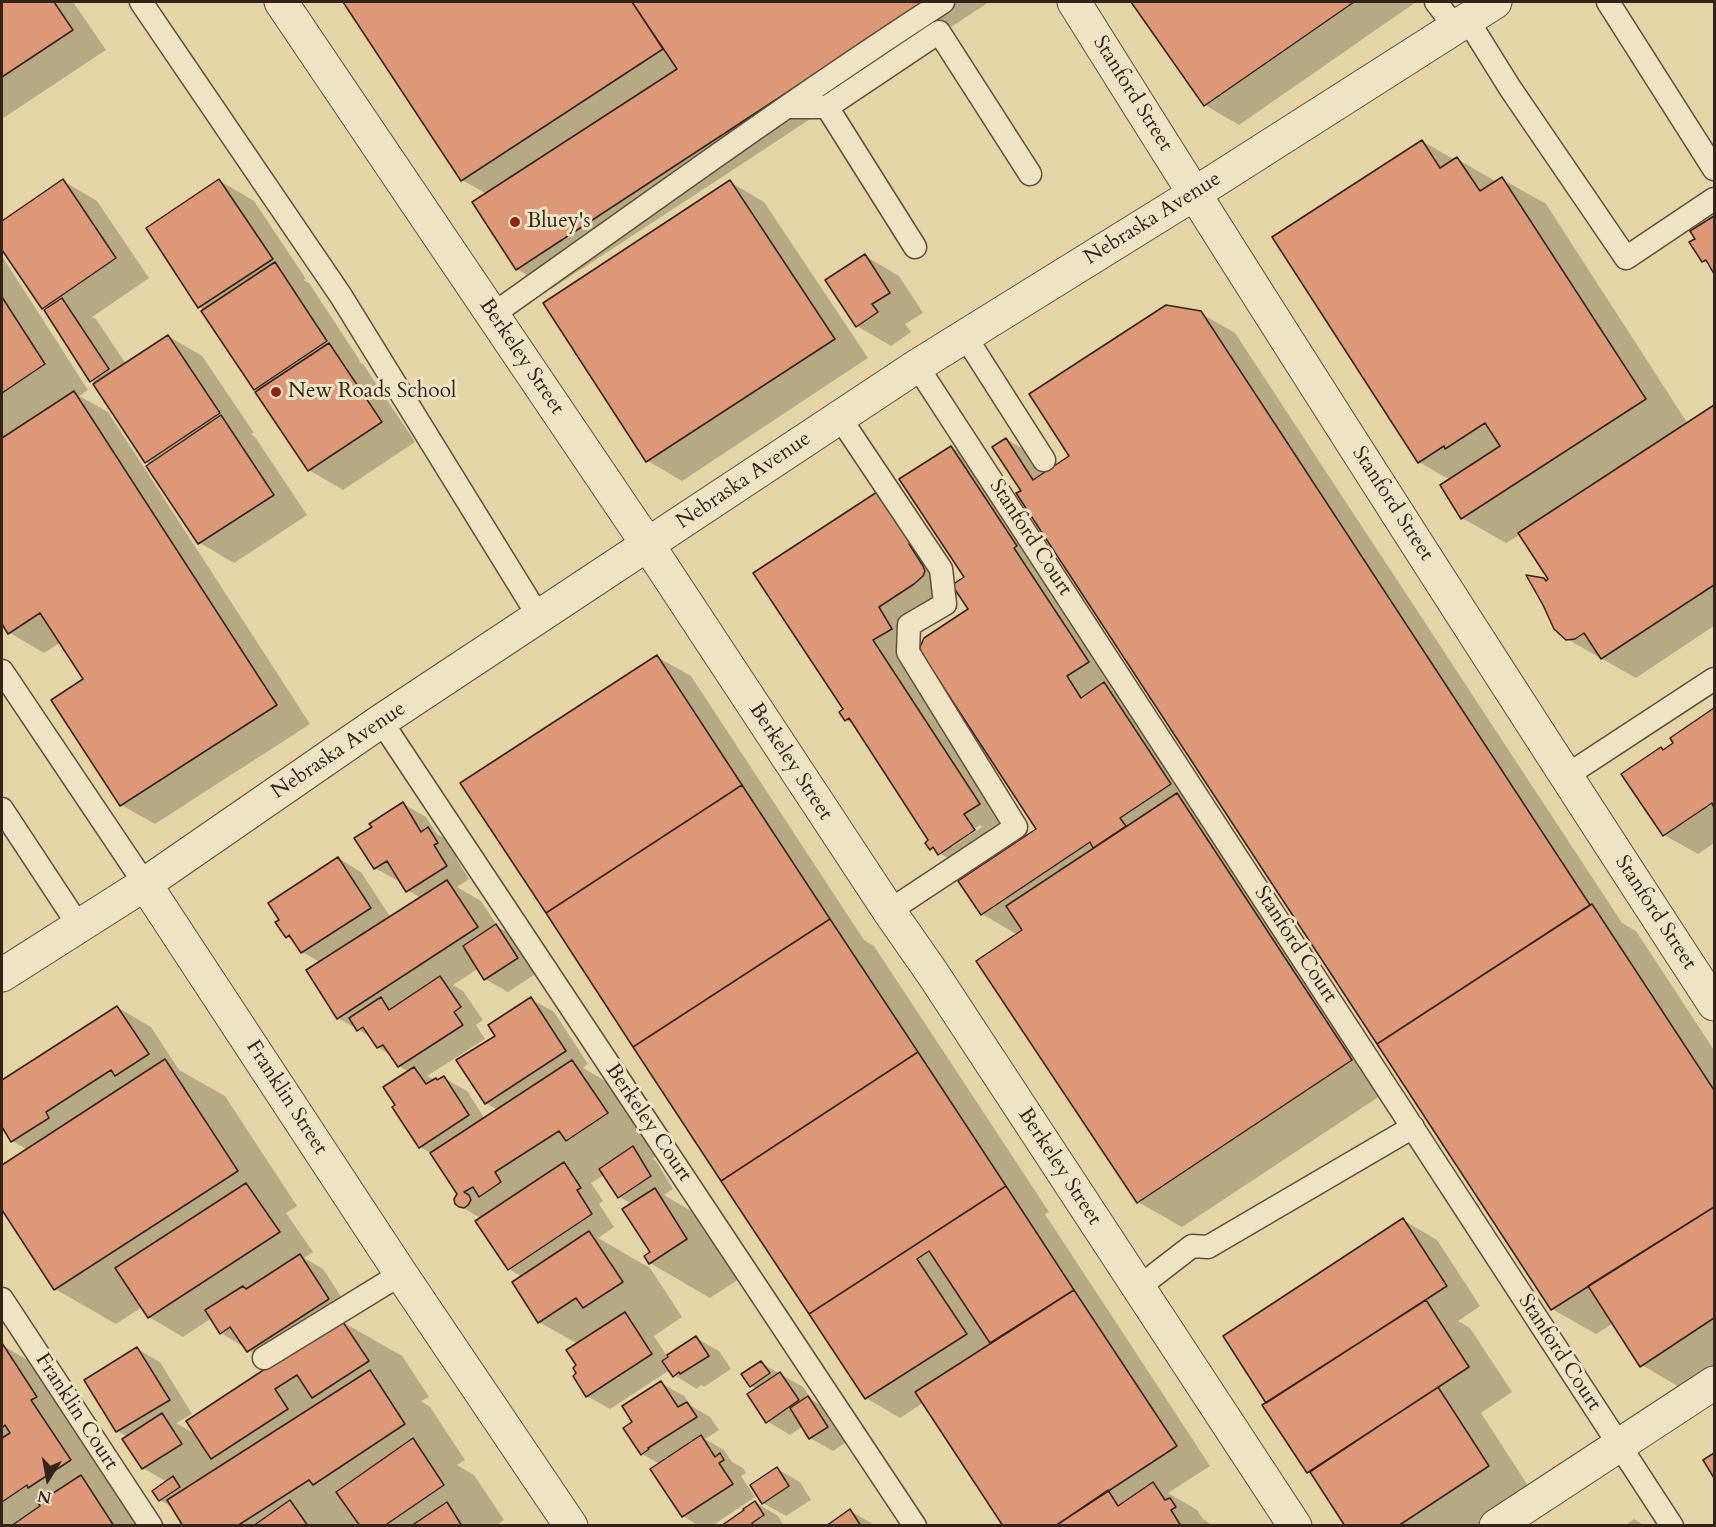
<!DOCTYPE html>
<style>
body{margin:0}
#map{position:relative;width:1716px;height:1527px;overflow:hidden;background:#e5d4a5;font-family:Cardo,serif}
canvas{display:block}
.frame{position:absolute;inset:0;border:3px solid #342118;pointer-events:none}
.north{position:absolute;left:18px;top:1449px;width:60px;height:60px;-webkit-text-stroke:4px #eee3c4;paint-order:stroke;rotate:191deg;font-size:16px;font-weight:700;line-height:24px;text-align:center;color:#342118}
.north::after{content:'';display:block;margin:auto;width:21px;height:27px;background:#342118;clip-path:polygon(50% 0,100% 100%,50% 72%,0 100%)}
</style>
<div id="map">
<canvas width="1716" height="1527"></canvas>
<div class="frame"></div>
<div class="north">N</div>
</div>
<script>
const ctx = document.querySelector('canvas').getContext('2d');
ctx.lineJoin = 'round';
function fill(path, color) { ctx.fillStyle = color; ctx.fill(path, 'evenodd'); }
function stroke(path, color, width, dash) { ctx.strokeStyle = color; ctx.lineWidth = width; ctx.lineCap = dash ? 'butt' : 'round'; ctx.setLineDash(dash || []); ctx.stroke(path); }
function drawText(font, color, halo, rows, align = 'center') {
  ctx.font = font + ' Cardo,serif'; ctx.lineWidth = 6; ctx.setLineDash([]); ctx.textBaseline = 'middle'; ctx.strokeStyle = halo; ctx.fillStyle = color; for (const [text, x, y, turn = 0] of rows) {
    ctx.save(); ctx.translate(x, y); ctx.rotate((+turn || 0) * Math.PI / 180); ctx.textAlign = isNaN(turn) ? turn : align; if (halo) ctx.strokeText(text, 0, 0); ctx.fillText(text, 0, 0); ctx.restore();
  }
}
const shadow = new Path2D(`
 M2,2H73L106,50L2,119Z
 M345,2H989L551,289L517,269L487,194L462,180Z
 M1133,2H1416L1239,125L1205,105Z
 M1422,141L1455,160L1457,159L1497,182L1502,179L1546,204L1688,424L1714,406V626L1636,678L1567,639L1544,579L1548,581L1551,580L1521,534L1506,543L1462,518L1450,480L1419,462Z
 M63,181L97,201L149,278L92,317L96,319L126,364L168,336L202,356L254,433L251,434L255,437L307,515L234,563L200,543L148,466L150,465L146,462L96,383L91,380L47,310L43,307L2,247V222Z
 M220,181L254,201L306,279L303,280L309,283L360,361L359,362L363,364L415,442L343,490L309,470L259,391L255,389L205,310L199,307L148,229Z
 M730,182L764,202L868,358L682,481L648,461L545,304Z
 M1714,218V271L1711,266L1703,261L1697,239L1692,232Z
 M2,256L88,390L79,396L108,412L310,724L155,824L121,805L85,680L61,642L44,653L10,633L2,621Z
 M865,256L899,276L923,313L905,324L911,332L891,346L857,326L827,281Z
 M1200,313L1235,333L1622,923L1636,931L1714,1050V1372L1686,1391L1642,1365L1614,1323L1596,1334L1552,1309L1018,494L1023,491L1006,439L1040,459L1048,472L1071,457Z
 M951,447L985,467L1122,681L1111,689L1138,704L1395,1086L1182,1227L1138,1202L1018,935L982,914L973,873L931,848L930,841L855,725L846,720L845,710L877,494L942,564L956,585L967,578ZM958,591L970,609L922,644L912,627L949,603L957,595ZM922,653L1038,830L1008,850L997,834L1013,824ZM980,825L982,827L952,847V844Z
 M657,657L691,676L864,940L874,946L1049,1212L1045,1214L1210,1466L1168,1493L1197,1510L1203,1519L1214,1526H1005L924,1402L900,1418L866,1398Z
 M1714,710V843L1698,854L1664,835L1661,749L1664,751L1676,743L1672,738Z
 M403,804L426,817L437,834L451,842L460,856L456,858L469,879L457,887L481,901L498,927L519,939L540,971L508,992L485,979L479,968L453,985L463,991L483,1020L476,1025L485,1039L427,1076L438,1081L444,1078L467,1091L485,1119L498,1110L486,1103L497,1036L531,999L554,1012L588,1064L583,1068L633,1097L667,1149L652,1159L656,1161L673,1189L664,1195L715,1225L747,1274L710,1298L650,1263L652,1253L632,1204L619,1197L604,1175L591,1183L603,1201L599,1204L614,1227L598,1238L650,1268L682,1317L654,1336L667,1356L696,1338L719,1351L731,1369L704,1387L701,1385L697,1389L674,1375L670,1370L610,1409L587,1396L578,1373V1344L539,1322L514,1282L522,1277L509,1269L482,1219L460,1206L459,1194L431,1153L420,1147L397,1105L409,1072L399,1066L392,1056L378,1047L371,1037L338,1018L320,962L302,952L295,942L287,937L338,858L361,872L391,918L421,898L407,890L401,880L398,881L375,868L374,827Z
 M117,1007L151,1027L179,1070L225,1096L297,1206L286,1213L313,1252L304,1258L323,1269L351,1312L339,1320L402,1356L429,1397L421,1401L430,1407L465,1460L457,1465L474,1475L504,1520L496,1526H362L359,1521L352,1526H184L173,1508L160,1500L167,1482L143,1468L128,1437L118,1431L86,1380L137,1349L160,1362L192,1414L176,1423L197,1435L273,1365L221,1333L212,1318L183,1337L149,1317L142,1307L116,1324L55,1289L2,1207V1167L28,1150L12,1141L2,1124V1082Z
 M1403,1220L1437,1240L1480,1306L1458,1321L1470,1328L1512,1392L1481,1413L1532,1492L1481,1526H1347L1314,1476L1308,1472L1264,1406Z
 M2,1345L62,1380L151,1526H2Z
 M761,1363L803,1387L812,1400L831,1411L850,1440L833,1451L810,1438L803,1426L790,1435L767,1421L756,1389L751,1386L743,1375Z
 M661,1383L684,1396L690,1405L710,1417L719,1430L705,1439L724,1450L732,1462L743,1468L746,1473L741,1476L755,1497L712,1526H699L683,1516L660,1464L642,1454L634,1422Z
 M777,1469L800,1482L811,1500L786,1516L763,1503Z
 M755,1502L778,1516L784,1526H724Z
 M850,1511L873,1524L874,1526H829Z
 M1634,1519L1645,1526H1624Z`);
const building = new Path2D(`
 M2,2H54L73,30L2,77Z
 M343,2H632L663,49L461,181Z
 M632,2H925L516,270L472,202L677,69Z
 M1131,2H1354L1204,106Z
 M1422,140L1440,168L1457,157L1480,191L1502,177L1646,399L1461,519L1440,485L1500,446L1485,423L1445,449L1444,446L1418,463L1272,237Z
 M63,179L116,258L42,309L2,250V221Z
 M219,179L273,259L198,308L146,228Z
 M730,180L835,339L646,462L543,303Z
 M1714,216V274L1706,260L1702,262L1689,242L1695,239L1690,231Z
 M865,254L890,293L872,304L878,312L856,327L825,280Z
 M275,262L327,341L254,390L201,311Z
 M2,297L45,364L2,393Z
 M62,298L109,369L90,382L44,310Z
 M1166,305L1201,311L1590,905L1377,1044L1016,493L1021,491L992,447L1006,438L1033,480L1069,456L1029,394Z
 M168,335L220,413L145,463L93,384Z
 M329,343L382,422L308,471L255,392Z
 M74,391L277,705L120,806L51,700L83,679L40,613L8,634L2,624V438Z
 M1714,405V585L1601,659L1584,633L1575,639L1566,640L1554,629L1543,605L1526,575L1544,578L1546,581L1548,579L1518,533Z
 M221,415L274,495L198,544L146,466Z
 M951,446L1017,546L1014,548L1089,662L1067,676L1081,698L1104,682L1171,784L1120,818L1126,826L1093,848L1090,842L981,915L958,881L1036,829L921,653L920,647L924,638L968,609L952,585L964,577L899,479Z
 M877,492L911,544H909L923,566L925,571L923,576L914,584L879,607L892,629L873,640L980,804L964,814L975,830L938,855L933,847L930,850L925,843L928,840L849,718L845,721L839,712L843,709L753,573Z
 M657,655L742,785L546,913L460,783Z
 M1714,708V808L1712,803L1663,836L1621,774L1661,747L1663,750L1673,743L1670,738Z
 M742,785L830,919L633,1047L546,913Z
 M1177,793L1352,1060L1137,1203L976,961L1022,930L1006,906Z
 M403,802L421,832L428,827L438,843L434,845L447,866L406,892L387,861L374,869L354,838L372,827L369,824Z
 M338,857L371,908L301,953L289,935L286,938L275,922L279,920L268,903Z
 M447,880L478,927L337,1019L306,970Z
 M1592,904L1714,1090V1207L1551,1310L1377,1044Z
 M830,919L918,1052L721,1181L633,1047Z
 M496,924L518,958L484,980L463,946Z
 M440,976L461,1007L454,1012L463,1025L398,1067L383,1045L377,1048L363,1027L357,1031L349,1018L381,997L389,1010Z
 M531,997L566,1051L485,1104L456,1060L495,1036L488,1025Z
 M117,1006L149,1054L115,1076L111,1070L46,1112L49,1118L11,1142L2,1127V1080Z
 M918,1052L1006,1186L809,1314L721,1181Z
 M165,1059L238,1171L54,1290L2,1210V1165Z
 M572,1060L608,1113L566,1141L559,1131L495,1172L501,1182L479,1197L473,1187L464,1192L469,1195L471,1200L468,1205L464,1208L459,1207L455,1204L454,1199L457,1194L430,1153Z
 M414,1067L426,1084L436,1078L437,1080L444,1076L469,1115L419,1148L392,1107L395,1105L383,1087Z
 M633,1146L651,1176L618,1198L599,1169Z
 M564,1162L581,1188L577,1190L592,1214L508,1270L475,1221Z
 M246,1183L280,1232L148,1318L115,1268Z
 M1006,1186L1074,1290L990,1343L929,1251L917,1259L967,1334L865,1399L809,1314Z
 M655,1188L687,1239L649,1264L644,1256L650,1252L622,1209Z
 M1714,1207V1318L1640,1367L1588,1286Z
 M1403,1218L1447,1286L1266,1403L1223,1336Z
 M589,1231L623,1282L583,1308L576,1298L538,1323L512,1282Z
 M300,1254L329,1299L247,1352L230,1327L220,1334L205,1310L243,1286L246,1289Z
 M1074,1290L1177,1446L1055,1526H1003L915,1392Z
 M1426,1300L1469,1367L1307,1473L1262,1405Z
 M625,1312L652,1354L586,1397L573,1376L576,1373L573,1368L576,1365L566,1350Z
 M341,1319L369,1361L312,1398L297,1375L275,1389L288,1409L211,1459L186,1421Z
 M696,1336L709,1356L680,1374L679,1372L673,1377L662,1361L668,1357L667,1355Z
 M2,1343L37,1397L31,1400L71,1460L28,1488L27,1485L2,1502V1438L10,1433L5,1425L2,1428Z
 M137,1347L170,1400L116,1432L84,1380Z
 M761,1361L770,1373L750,1387L741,1374Z
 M370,1370L405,1424L313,1485L309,1480L237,1526H183L167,1500Z
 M780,1372L799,1400L766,1423L747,1394Z
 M661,1381L678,1407L687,1402L697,1417L648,1448L649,1449L641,1455L623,1428L632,1422L622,1406Z
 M1438,1387L1489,1466L1398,1526H1345L1310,1472Z
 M808,1396L828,1427L809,1439L790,1408Z
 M162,1413L182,1444L142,1469L122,1439Z
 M701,1435L715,1457L720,1453L724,1460L719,1463L733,1484L682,1517L650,1469Z
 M413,1438L444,1485L384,1526H360L336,1492Z
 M1714,1453V1478L1703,1460Z
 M777,1467L789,1486L762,1504L750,1485Z
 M81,1475L114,1526H11L40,1506L38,1503Z
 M173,1476L180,1487L159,1501L152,1491Z
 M1153,1482L1165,1500L1170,1498L1176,1507L1171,1510L1181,1526H1055L1108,1490L1118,1506Z
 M290,1500L308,1526H253Z
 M755,1501L764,1515L752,1523L754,1526H721L744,1510L743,1509Z
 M447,1502L462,1526H411Z
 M850,1509L861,1526H826Z`);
const lane = new Path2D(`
 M141,2L341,296L539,617
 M1436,2L1455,27
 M1608,2L1714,169
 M1467,19L1510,88L1626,258L1714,199
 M787,107H827L939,32L1030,174
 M827,107L915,247
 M492,315C642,209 790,101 943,2
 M965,336L1044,460
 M917,366L1672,1526
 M840,418L941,569L945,604L909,625L908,652L1016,827L889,911
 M2,671L145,884
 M381,721L915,1526
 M1566,776L1714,679
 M2,809L79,926
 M1139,1287L1192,1246L1208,1247L1413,1127
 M2,1299L151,1526
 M264,1358L401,1274`);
const street = new Path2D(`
 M281,2L648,545L889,911L933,974L1295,1526
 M1074,2C1284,338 1498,672 1714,1004
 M145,884L401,1274L571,1526
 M2,975L145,884L381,721L917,366L1194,194L1495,2
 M1496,1526L1714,1383`);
const markers = [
 [515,222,6,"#8f2418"],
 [276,392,6,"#8f2418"]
];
const streetNames = [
 ["Stanford Street",1132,94,58],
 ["Nebraska Avenue",1153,219,-32],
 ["Berkeley Street",521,357,56],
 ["Nebraska Avenue",744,481,-34],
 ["Stanford Street",1392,504,57],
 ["Stanford Court",1030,538,57],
 ["Nebraska Avenue",339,751,-34],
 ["Berkeley Street",790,762,57],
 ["Stanford Street",1655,913,57],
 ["Stanford Court",1295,945,57],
 ["Franklin Street",286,1098,57],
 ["Berkeley Court",648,1123,56],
 ["Berkeley Street",1059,1167,57],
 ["Stanford Court",1559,1353,57],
 ["Franklin Court",76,1412,57]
];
const poiNames = [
 ["Bluey's",527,222],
 ["New Roads School",288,392]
];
fill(shadow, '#0003');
fill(building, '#dd9877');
stroke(building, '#342118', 1.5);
stroke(lane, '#604e3b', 25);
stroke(street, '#604e3b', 35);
stroke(lane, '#eee3c4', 22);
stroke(street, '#eee3c4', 33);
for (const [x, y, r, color] of markers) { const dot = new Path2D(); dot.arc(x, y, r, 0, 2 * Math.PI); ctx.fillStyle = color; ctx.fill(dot); stroke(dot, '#eee3c4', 2); }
drawText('21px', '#342118', '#eee3c4', streetNames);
drawText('21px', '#342118', '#eee3c4', poiNames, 'left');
</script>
